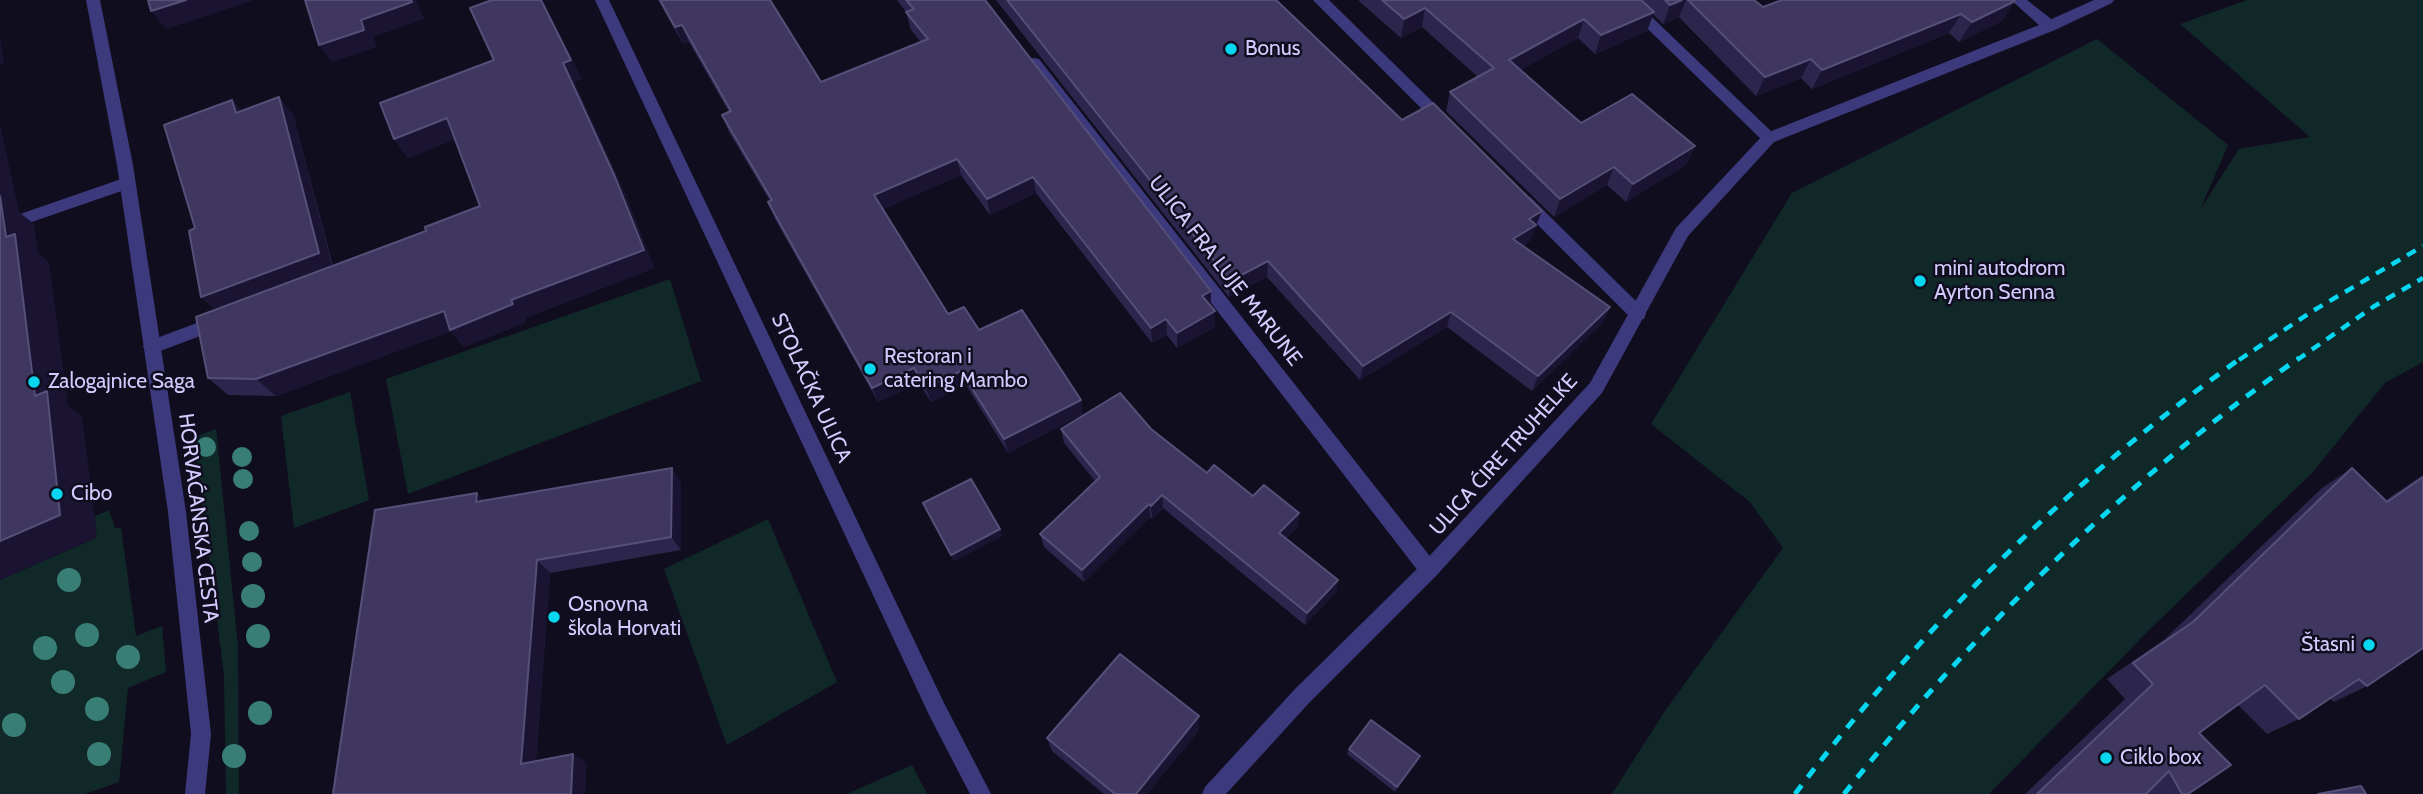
<!DOCTYPE html>
<meta charset="utf-8">
<style>
body{margin:0}
canvas{display:block;background:#100d1f}
</style>
<canvas width="2423" height="794"></canvas>
<script>
const ctx = document.querySelector('canvas').getContext('2d');
ctx.lineJoin = 'round';
function fill(path, color) { ctx.fillStyle = color; ctx.fill(path, 'evenodd'); }
function stroke(path, color, width, dash) { ctx.strokeStyle = color; ctx.lineWidth = width; ctx.lineCap = dash ? 'butt' : 'round'; ctx.setLineDash(dash || []); ctx.stroke(path); }
function drawText(font, color, halo, rows, align = 'center') {
  ctx.font = font + ' Cabin,sans-serif'; ctx.lineWidth = 5; ctx.setLineDash([]); ctx.textBaseline = 'middle'; ctx.strokeStyle = halo; ctx.fillStyle = color; for (const [text, x, y, turn = 0] of rows) {
    ctx.save(); ctx.translate(x, y); ctx.rotate((+turn || 0) * Math.PI / 180); ctx.textAlign = isNaN(turn) ? turn : align; if (halo) ctx.strokeText(text, 0, 0); ctx.fillText(text, 0, 0); ctx.restore();
  }
}
const green = new Path2D(`
 M2247,0H2423V362L2385,383L2312,473L2150,629L1989,794H1612L1665,711L1783,548L1750,502L1651,424L1792,193L2097,39L2228,145L2200,210L2239,149L2310,137L2180,24Z
 M670,279L701,381L408,494L386,379Z
 M350,392L369,500L294,528L281,416Z
 M216,429L238,646L239,794H226L224,675L194,437Z
 M109,510L115,528H121L136,636L162,626L166,672L128,688L119,782L85,794H0V580L96,538L95,516Z
 M768,519L837,682L727,745L664,569Z
 M912,765L927,794H847Z`);
const service = new Path2D(`
 M127,177L135,183L133,187L0,233V221Z
 M221,314L227,316L229,321L227,326L152,354L146,352L143,347L146,342Z`);
const minor = new Path2D(`
 M86,0H100L133,165L186,512L211,734L205,794H185L191,734L168,512L117,165Z
 M595,0H609L944,703L991,794H970L930,717Z
 M1313,0H1329L1449,118L1452,122L1449,126H1439Z
 M1618,0H1634L1774,134L1777,138L1774,142H1764Z
 M2094,0H2114L2112,3L2055,30H2045L2043,26L2045,22Z
 M1034,58L1039,59L1436,564L1438,570L1436,576L1429,579L1422,576L1029,67L1027,63L1029,59Z
 M1524,195L1530,197L1644,309L1646,314L1644,319H1632L1518,205L1516,201L1518,197Z`);
const tertiary = new Path2D(`
 M2011,0H2027L2055,22L2057,26L2055,30L1774,142L1688,236L1602,393L1436,576L1309,703L1226,794H1202L1205,787L1295,689L1422,564L1590,383L1676,228L1764,134L2039,25Z`);
const railFar1 = new Path2D(`
 M2239,360L2311,312L2423,246
 M2297,360L2373,307L2423,278`);
const rail = new Path2D(`
 M1795,794C1921,627 2071,480 2241,358
 M1844,794C1977,628 2125,481 2299,358`);
const trees = [
 [206,447,10],
 [242,457,10],
 [243,479,10],
 [249,531,10],
 [252,562,10],
 [69,580,12],
 [253,596,12],
 [87,635,12],
 [258,636,12],
 [45,648,12],
 [128,657,12],
 [63,682,12],
 [97,709,12],
 [260,713,12],
 [14,725,12],
 [99,754,12],
 [234,756,12]
];
const wall = new Path2D(`
 M658,0H770L821,82L921,42L911,30L906,12L897,0H985L1211,306L1215,327L1177,348L1167,335L1152,343L1036,193L990,215L961,175L883,209L948,314L979,330L1083,414L1008,453L966,385L931,402L919,383L878,402L775,219L768,202L770,201L729,132L722,115L729,112L689,42L683,44Z
 M996,0H1276L1402,120L1537,227L1535,228L1530,241L1523,246L1610,307L1603,322L1532,391L1447,327L1360,380L1267,277L1229,297Z
 M1359,0H1754L1763,7L2013,0L2002,21L1959,42L1949,33L1812,89L1801,78L1756,96L1679,17L1663,24L1653,14L1647,31L1595,54L1578,38L1520,70L1581,123L1695,146L1686,165L1626,202L1607,185L1554,217L1446,111L1450,92L1478,77L1422,27L1401,38L1359,1Z
 M582,79L574,82L626,196L654,268L525,318L526,322L464,347L451,331L276,396L228,395L208,378L215,309L201,297L195,228L232,100L241,111L293,114L333,266L426,231L480,206L455,139L408,158L394,139Z
 M1061,429H1151L1207,473L1253,496L1299,513L1298,526L1286,538L1338,580L1336,592L1305,625L1163,508L1152,519L1150,517L1084,582L1044,547L1040,534L1095,481L1064,443Z
 M2352,468L2386,500L2423,475V648L2367,686L2334,702L2330,698L2299,719L2267,734L2238,705L2199,733L2188,794H2025L2125,699L2107,679L2165,639L2322,488Z
 M681,482V550L550,573L536,761L573,754L586,763L585,794H333L484,500Z
 M923,503L1000,529L1002,536L954,561Z
 M1199,730L1147,794H1104L1052,751L1047,738Z
 M1349,749L1418,761L1395,792L1347,754Z`);
const shadedWall = new Path2D(`
 M186,0H254L166,29L151,11Z
 M411,0H416L424,19L373,37L377,47L332,62L319,45L361,20Z
 M541,0L582,79L574,82L626,196L654,268L525,318L526,322L464,347L451,331L276,396L256,379L444,311L511,300L563,63Z
 M1682,0H1686L1679,17L1663,24L1670,5Z
 M2015,1L2002,21L1959,42L1972,22Z
 M1425,8L1422,27L1401,38L1404,19Z
 M1654,12L1647,31L1595,54L1601,35Z
 M1961,14L1949,33L1812,89L1822,70Z
 M1584,19L1578,38L1504,79L1509,60Z
 M682,25L689,42L683,44L675,27Z
 M0,36L4,64L0,65Z
 M1811,59L1801,78L1756,96L1765,77Z
 M279,97L293,114L333,269L218,312L201,297Z
 M232,100L246,117L236,113Z
 M447,118L461,137L408,158L394,139Z
 M0,123L19,212L34,224L38,253L49,262L68,406L82,416L97,537L0,580V541L35,396L6,237L0,219Z
 M1695,146L1686,165L1626,202L1633,184Z
 M957,159L961,175L880,211L874,195Z
 M1614,167L1607,185L1554,217L1560,199Z
 M1033,177L1036,193L990,215L987,199Z
 M1542,211L1530,241L1508,255L1513,239L1529,219Z
 M1268,261L1267,277L1229,297L1230,281Z
 M1211,291V306L1202,296Z
 M1610,307L1603,322L1532,391L1538,376Z
 M1215,311V327L1177,348V333Z
 M1451,312L1447,327L1360,380L1363,366Z
 M1166,319L1167,335L1152,343L1151,328Z
 M914,368L919,383L878,402L872,388Z
 M961,371L966,385L931,402L926,388Z
 M1081,400L1083,414L1008,453L1004,439Z
 M672,468L681,482V550L671,537Z
 M477,493L491,507L476,502Z
 M1162,495L1163,508L1152,519L1151,506Z
 M1149,504L1150,517L1084,582L1082,570Z
 M1299,513L1298,526L1278,546L1279,533Z
 M1000,529L1002,536L954,561L951,555Z
 M537,560L550,573L535,774L521,764Z
 M1338,580L1336,592L1305,625L1307,613Z
 M1199,716V730L1147,794H1136Z
 M573,754L586,763L585,794H571Z
 M1420,756L1418,761L1395,792L1397,787Z`);
const building = new Path2D(`
 M148,0H186L151,11Z
 M305,0H411L412,2L361,20L364,30L319,45Z
 M492,0H541L571,60L563,63L615,177L644,250L511,300L513,304L450,330L444,311L256,379L208,378L196,317L426,231L425,227L480,206L447,118L394,139L380,103L494,60L470,8Z
 M660,0H770L821,82L928,39L906,12L914,9L906,0H985L1211,291L1202,296L1215,311L1177,333L1166,319L1151,328L1033,177L987,199L957,159L874,195L948,314L964,307L979,330L1022,310L1081,400L1004,439L961,371L926,388L914,368L872,388L768,202L772,200L722,115L731,111L682,25L675,27Z
 M1007,0H1276L1402,120L1433,103L1542,211L1529,219L1536,225L1513,239L1610,307L1538,376L1451,312L1363,366L1268,261L1230,281Z
 M1382,0H1641L1654,12L1601,35L1584,19L1509,60L1581,123L1632,94L1695,146L1633,184L1614,167L1560,199L1450,92L1494,68L1425,8L1404,19Z
 M1665,0H1682L1670,5Z
 M1688,0H1754L1763,7L1782,0H2013L2015,1L1972,22L1961,14L1822,70L1811,59L1765,77Z
 M279,97L319,253L201,297L189,231L195,228L164,125L232,100L236,113Z
 M0,196L6,237L15,234L35,396L47,391L60,515L0,541Z
 M1120,393L1151,429L1207,473L1214,465L1253,496L1264,485L1299,513L1279,533L1338,580L1307,613L1162,495L1151,506L1149,504L1082,570L1040,534L1100,477L1061,429Z
 M672,468L671,537L537,560L521,764L573,754L571,794H333L375,510L477,493L476,502Z
 M2352,468L2387,502L2423,477V648L2367,686L2359,679L2299,719L2265,685L2199,733L2231,765L2188,794H2182L2169,771L2146,794H2037L2153,684L2133,663L2193,622Z
 M971,479L1000,529L951,555L923,503Z
 M1120,654L1199,716L1136,794H1115L1047,738Z
 M1371,720L1420,756L1397,787L1349,749Z
 M2361,786L2366,794H2318Z`);
const markers = [
 [1231,49,7,"#06d6ef"],
 [1920,281,7,"#06d6ef"],
 [870,369,7,"#06d6ef"],
 [34,382,7,"#06d6ef"],
 [57,494,7,"#06d6ef"],
 [554,617,7,"#06d6ef"],
 [2369,645,7,"#06d6ef"],
 [2106,758,7,"#06d6ef"]
];
const poiNames = [
 ["Bonus",1245,49],
 ["mini autodrom",1934,269],
 ["Ayrton Senna",1934,293],
 ["Restoran i",884,357],
 ["catering Mambo",884,381],
 ["Zalogajnice Saga",48,382],
 ["Cibo",71,494],
 ["Osnovna",568,605],
 ["škola Horvati",568,629],
 ["Štasni",2355,645,"right"],
 ["Ciklo box",2120,758]
];
const streetNames = [
 ["ULICA FRA LUJE MARUNE",1225,271,52],
 ["STOLAČKA ULICA",811,388,65],
 ["ULICA ĆIRE TRUHELKE",1504,455,-48],
 ["HORVAĆANSKA CESTA",198,518,83]
];
fill(green, '#102828');
fill(service, '#3c397c');
fill(minor, '#3c397c');
fill(tertiary, '#3c397c');
stroke(railFar1, '#06d6ef', 4.5, [10, 8]);
stroke(rail, '#06d6ef', 5, [11, 10]);
ctx.fillStyle = '#397e75';
for (const [x, y, r] of trees) { ctx.beginPath(); ctx.arc(x, y, r, 0, 2 * Math.PI); ctx.fill(); }
fill(wall, '#2d264c');
fill(shadedWall, '#1a1432');
fill(building, '#3f375f');
stroke(building, '#564f78', 2);
for (const [x, y, r, color] of markers) { const dot = new Path2D(); dot.arc(x, y, r, 0, 2 * Math.PI); ctx.fillStyle = color; ctx.fill(dot); stroke(dot, '#100d1f', 2.5); }
drawText('21px', '#d2ccfe', '#100d1f', poiNames, 'left');
drawText('21px', '#d2ccfe', '#100d1f', streetNames);
</script>
